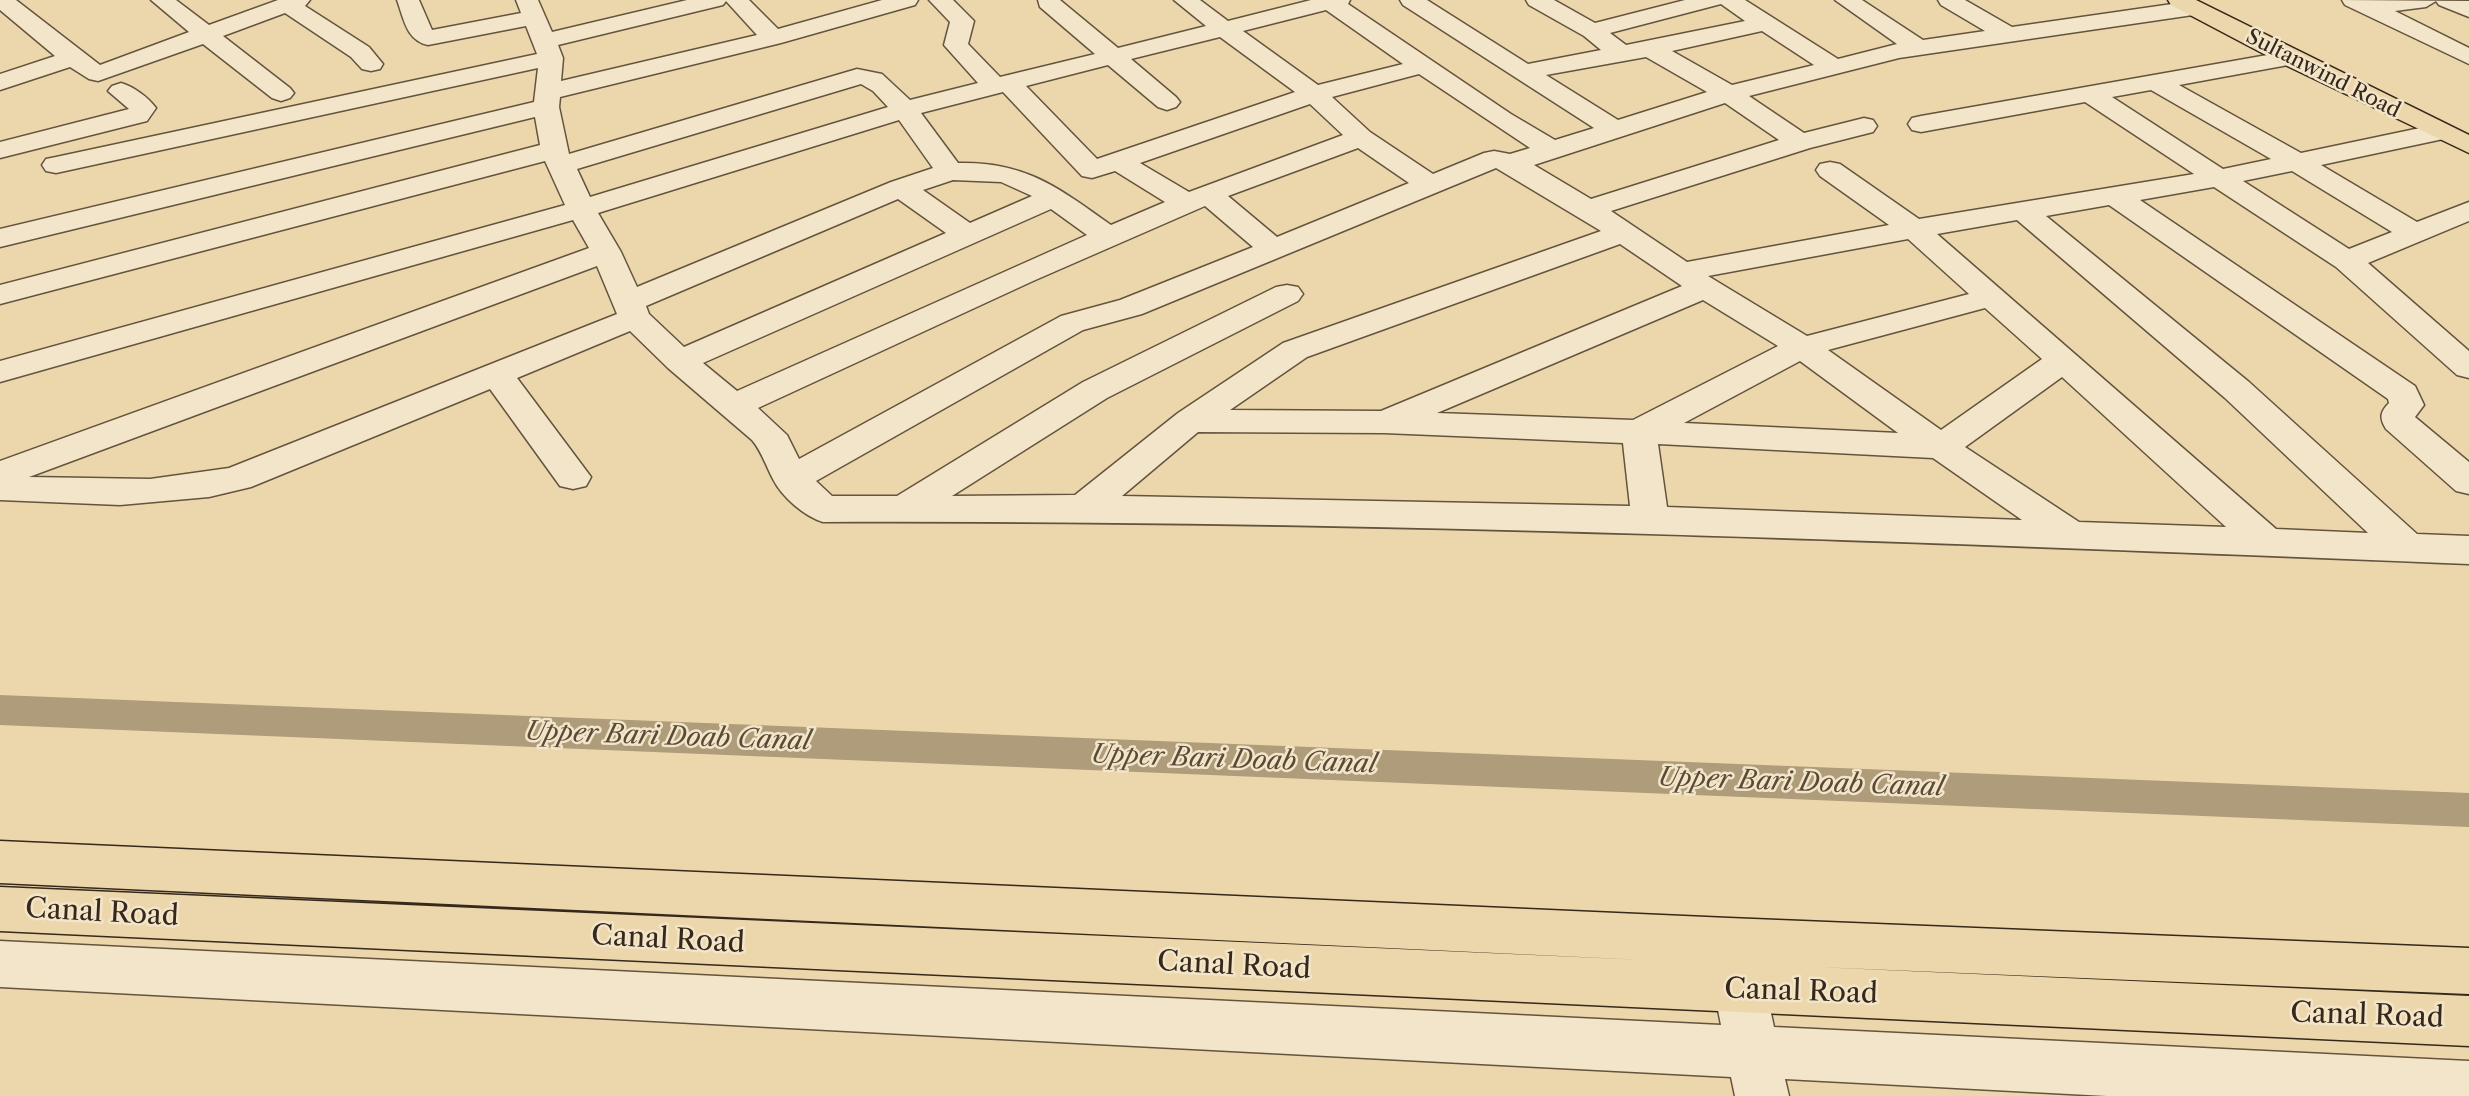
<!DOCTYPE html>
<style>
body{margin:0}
canvas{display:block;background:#ecd7ac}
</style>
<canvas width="2469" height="1096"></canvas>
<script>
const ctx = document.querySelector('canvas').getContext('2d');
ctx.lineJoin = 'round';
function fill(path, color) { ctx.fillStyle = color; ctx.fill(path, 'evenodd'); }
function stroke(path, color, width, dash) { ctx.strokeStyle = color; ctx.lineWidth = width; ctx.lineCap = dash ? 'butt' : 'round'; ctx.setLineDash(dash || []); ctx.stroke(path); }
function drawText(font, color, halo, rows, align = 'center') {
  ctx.font = font + ' "Libre Caslon Text",serif'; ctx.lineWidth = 5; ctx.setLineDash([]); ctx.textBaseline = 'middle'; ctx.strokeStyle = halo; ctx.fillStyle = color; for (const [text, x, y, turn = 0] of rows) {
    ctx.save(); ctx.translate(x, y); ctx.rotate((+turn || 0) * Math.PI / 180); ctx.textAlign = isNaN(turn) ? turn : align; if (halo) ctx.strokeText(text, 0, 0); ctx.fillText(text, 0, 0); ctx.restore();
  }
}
const canal = new Path2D(`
 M0,695L2469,793V827L0,725Z`);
const minor = new Path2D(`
 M0,0H16L100,65L189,32L151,0H176L209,25L278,0H310L305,6L369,47L383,64L380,69L371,71L362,69L351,57L285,13L223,36L290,88L294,93L290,98L281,101L272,98L203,44L98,81L89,79L70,67L0,90V74L55,56L0,10Z
 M397,0H419L432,30L521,13L516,0H538L552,32L687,0H749L778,29L882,0H918L915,5L781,43L560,97L559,107L569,154L857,69L882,74L910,100L978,83L944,45L950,22L929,0H953L974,21L968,44L1000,77L1095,54L1040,7L1038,0H1060L1118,48L1206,26L1174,0H1200L1228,21L1311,0H1350L1348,4L1511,114L1555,140L1594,128L1403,5L1400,0H1427L1528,64L1601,50L1584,36L1529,5L1526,0H1554L1595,23L1685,0H1745L1838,59L1897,44L1835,0H1862L1923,40L1985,31L1941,5L1938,0H1965L2012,27L2193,1L2201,3L2205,8L2201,13L2193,15L1899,58L1749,96L1804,133L1864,118L1873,120L1877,126L1873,132L1810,148L1611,211L1687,262L1889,225L1820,176L1816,170L1820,164L1830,162L1840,164L1919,219L2194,174L2085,102L1921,132L1912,130L1908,124L1912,118L1921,116L2290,51L2299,53L2302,58L2299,63L2179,85L2301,153L2439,124L2448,126L2452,132L2448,138L2321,165L2417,222L2469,202V221L2368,263L2469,351V378L2457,375L2336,267L2214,187L2140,200L2415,386L2424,405L2415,417L2469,462V494L2456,491L2386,429C2379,418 2380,412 2389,403L2388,399L2109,205L2046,216L2249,382L2417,534L2469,536V564C1921,542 1372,520 823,522C804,516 782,497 773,479C766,466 762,452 752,440L668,368L630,331L517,378L591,477L586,486L573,489L560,486L490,389L251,487L209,497L120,505L0,500V461L589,248L573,220L0,382V361L565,205L545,161L0,304V285L540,145L535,117L0,247V229L534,102L538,68L56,173L46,171L42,165L46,159L56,157L537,54L526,26L428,45C406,40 404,19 397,0ZM726,1L757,35L561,81L563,58L558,45L723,5ZM1721,4L1745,21L1626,45L1610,33ZM1326,10L1403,64L1318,85L1243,31ZM1762,31L1814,65L1732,85L1672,51ZM1220,37L1295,92L1097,159L1026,86L1108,65L1158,107L1167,110L1176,107L1180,102L1176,97L1131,59ZM1646,57L1707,92L1618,120L1546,75ZM1419,74L1530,148L1510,154L1494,151L1484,153L1433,174L1370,132L1332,97ZM861,84L873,91L888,107L590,197L577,169ZM2151,90L2271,159L2223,169L2112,97ZM1003,92L1082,176L1092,178L1115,171L1165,202L1111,225C1059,188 1025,161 958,163L921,113ZM1725,103L1779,140L1591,199L1534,165ZM1310,104L1343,135L1189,192L1140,163ZM899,120L933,168L891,182L637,287L621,252L598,213ZM1358,148L1409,183L1277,237L1228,196ZM1496,168L1601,231L1283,343L1178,413L1075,495L952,496L1107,398L1298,301L1303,294L1298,287L1287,285L1276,287L1083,382L897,496H832L816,481L1083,330L1142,314ZM2292,171L2392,232L2349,249L2243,181ZM953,180L1001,182L1032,196L970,223L923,190ZM898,199L946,233L684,347L649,314L646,306ZM1205,206L1253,247L1120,300L1061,316L799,459L787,435L758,408L1033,281ZM1051,209L1087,235L737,391L703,363ZM2017,220L2225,398L2368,533L2276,529L1937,234ZM1908,239L1969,294L1807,336L1708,276ZM1620,244L1682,286L1381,411L1230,410L1307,357ZM597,266L617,314L229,468L150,479L29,477ZM1703,300L1778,346L1633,420L1437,413ZM1985,308L2042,359L1941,430L1828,350ZM1800,361L1898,433L1684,423ZM2062,377L2226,527L2079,522L1965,447ZM1198,432L1384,433L1623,443L1630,506L1122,496ZM1658,444L1933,458L2022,520L1667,507Z
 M2342,0L2469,1V17L2439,5L2436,1L2426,7L2395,11L2469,48V64L2345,5Z
 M121,83C134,87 148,97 156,108L147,121L0,158V142L129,109L108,91L112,86Z
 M0,941L1721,1025L1714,990L1722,973L1740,966L1758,973L1766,990L1774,1027L2469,1061V1096H2107L1785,1079L1789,1096H1735L1731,1077L0,987Z`);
const major = new Path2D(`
 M2168,0H2196L2469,135V153L2281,63L2171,5Z
 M0,841L1729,918L2469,948V994L1817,967L2469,996V1046L0,931V887L1645,960L0,883Z`);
const farStreetnames = [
 ["Sultanwind Road",2323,74,27]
];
const waterNames = [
 ["Upper Bari Doab Canal",668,737,2],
 ["Upper Bari Doab Canal",1234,760,2],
 ["Upper Bari Doab Canal",1801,783,2]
];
const nearStreetnames = [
 ["Canal Road",102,913,3],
 ["Canal Road",668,940,3],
 ["Canal Road",1234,966,3],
 ["Canal Road",1801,992,2],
 ["Canal Road",2367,1016,2]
];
fill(canal, '#ae9c7a');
stroke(minor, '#64543e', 3);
stroke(major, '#36281a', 3);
fill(minor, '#f3e5c9');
fill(major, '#ecd7ac');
drawText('21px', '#36281a', '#f3e5c9', farStreetnames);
drawText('italic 26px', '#5a4b37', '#f3e5c9', waterNames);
drawText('28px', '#36281a', '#f3e5c9', nearStreetnames);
</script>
